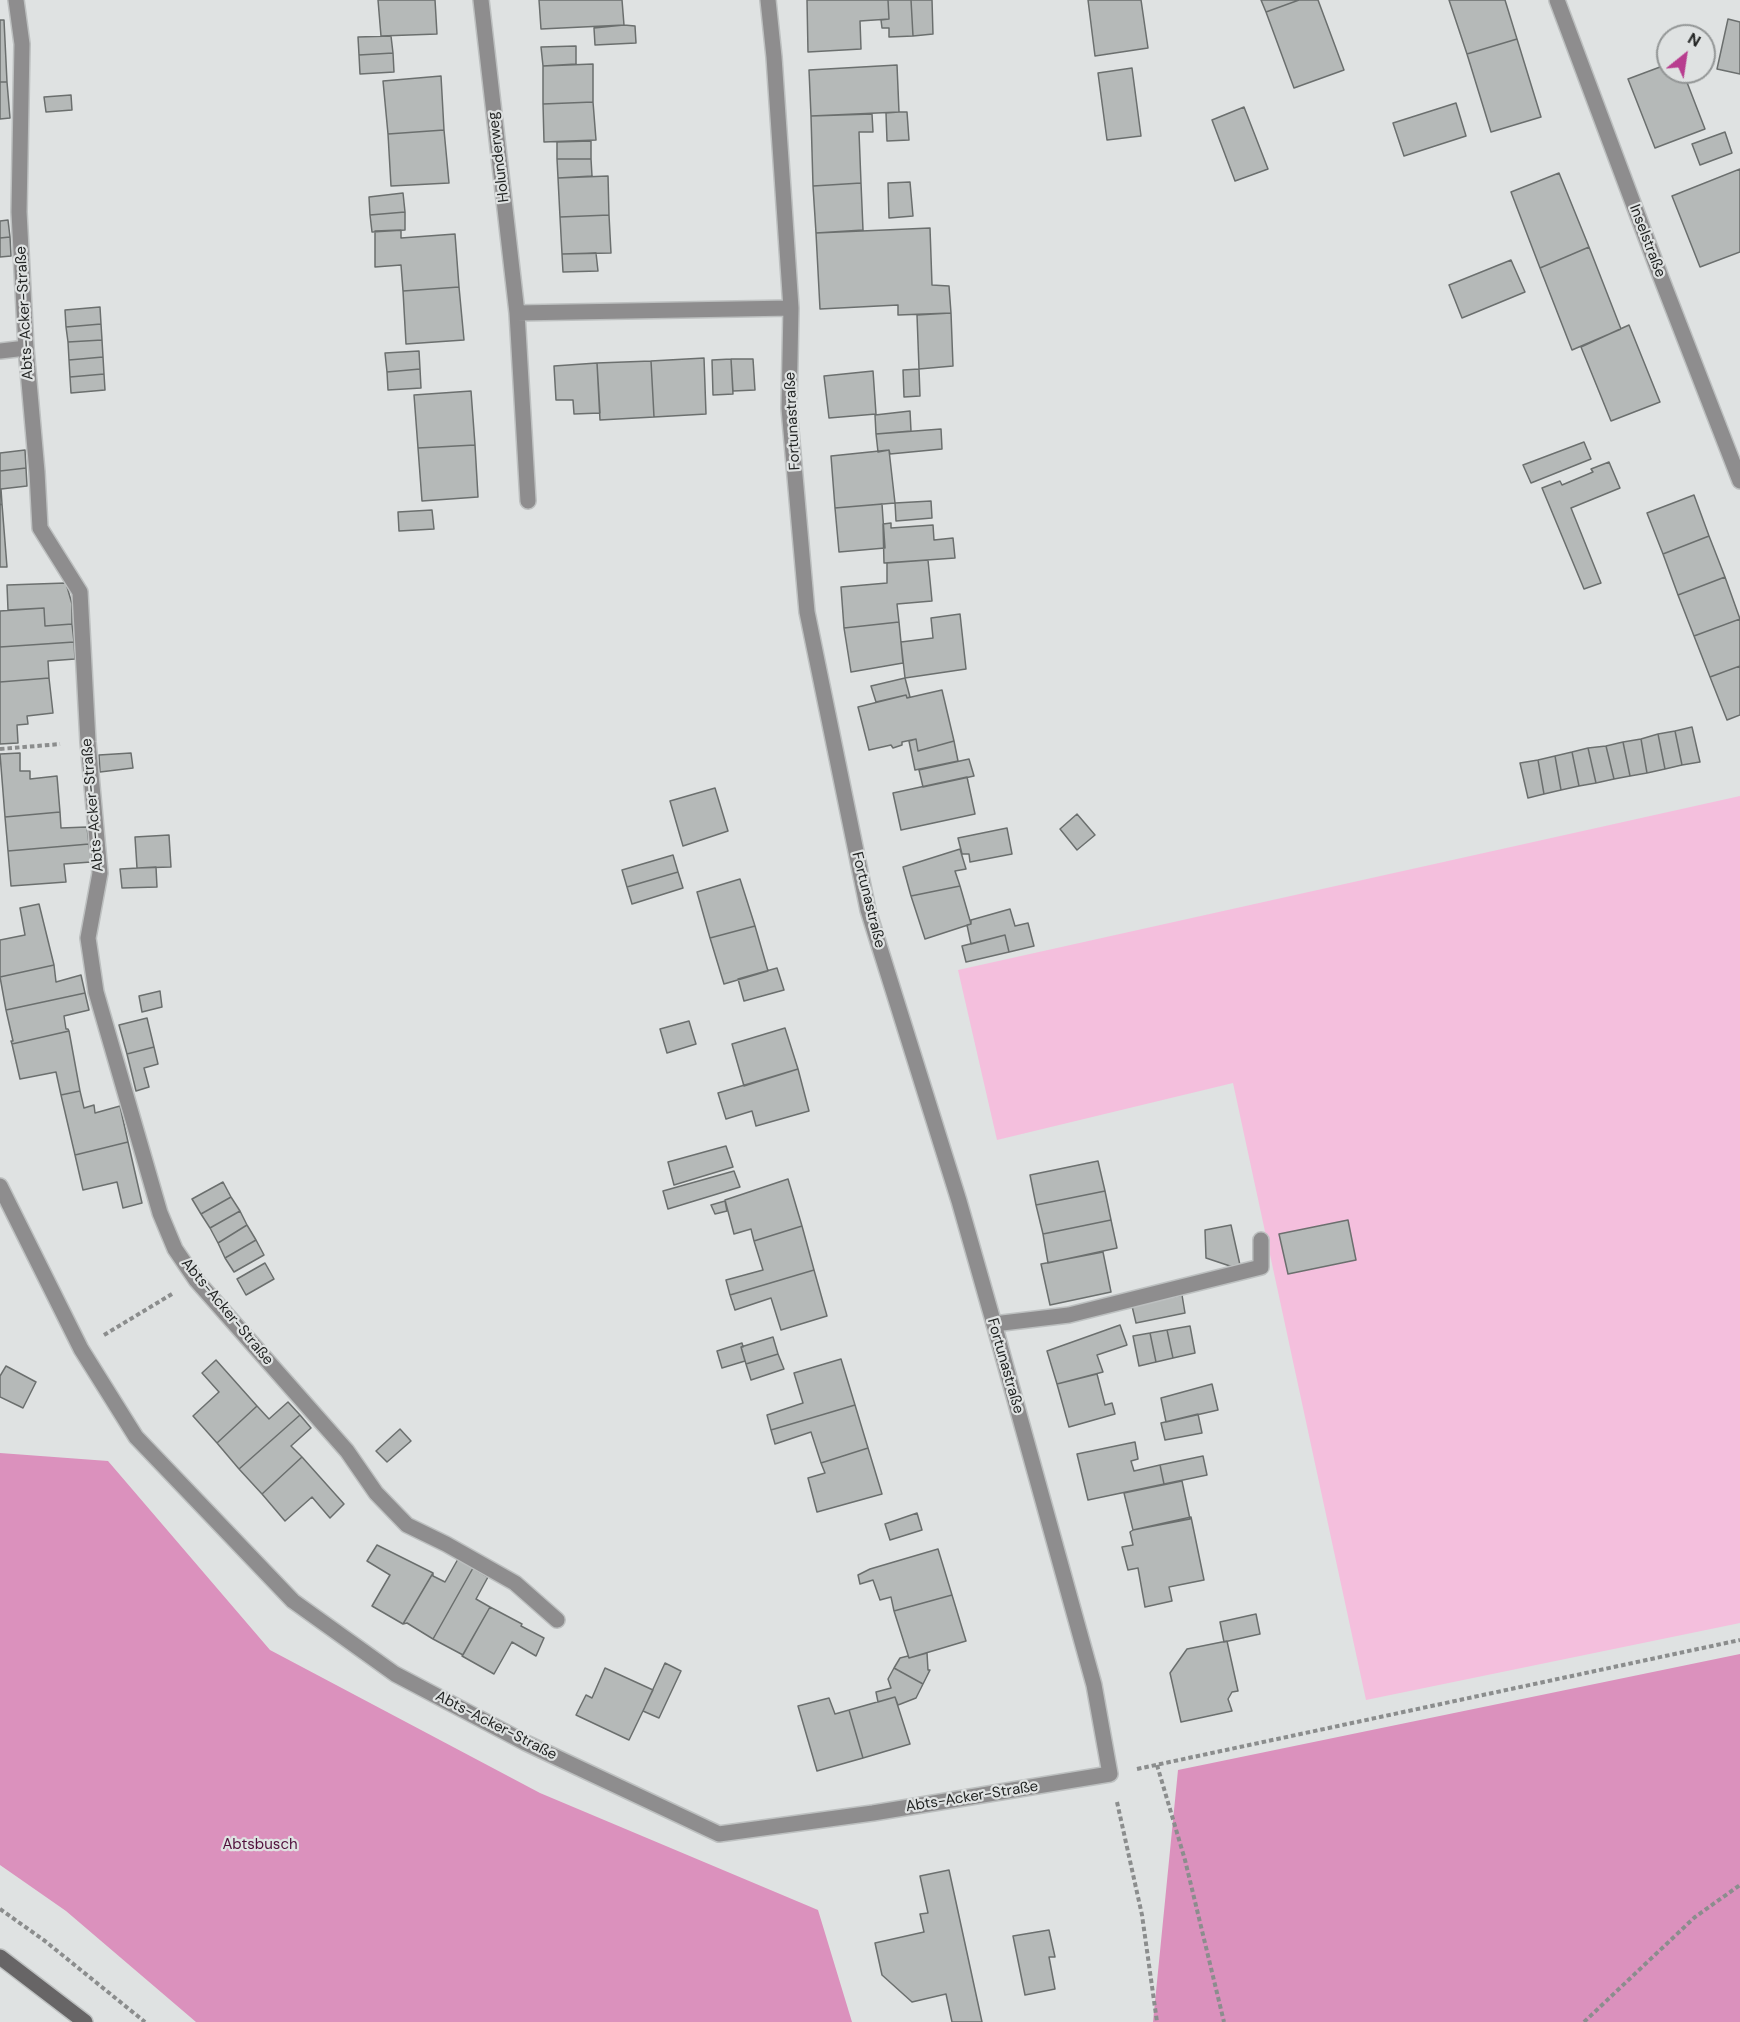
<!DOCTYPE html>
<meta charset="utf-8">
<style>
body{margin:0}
#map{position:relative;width:1740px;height:2022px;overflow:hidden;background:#dfe2e2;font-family:"DM Sans",sans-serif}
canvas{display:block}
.north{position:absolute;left:1656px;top:24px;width:60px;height:60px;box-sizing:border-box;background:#dfe2e2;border:2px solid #939696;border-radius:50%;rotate:30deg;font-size:16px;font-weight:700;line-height:24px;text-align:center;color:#222423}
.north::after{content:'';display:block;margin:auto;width:21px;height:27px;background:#b83d8f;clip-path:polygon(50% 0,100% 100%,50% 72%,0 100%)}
</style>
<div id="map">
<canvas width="1740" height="2022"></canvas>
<div class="north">N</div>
</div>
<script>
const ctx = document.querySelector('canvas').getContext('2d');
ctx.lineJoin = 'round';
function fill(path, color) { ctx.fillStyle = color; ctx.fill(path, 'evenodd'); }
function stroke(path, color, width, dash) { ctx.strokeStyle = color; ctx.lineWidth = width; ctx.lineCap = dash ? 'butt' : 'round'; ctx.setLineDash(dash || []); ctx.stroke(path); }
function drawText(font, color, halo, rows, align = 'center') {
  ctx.font = font + ' "DM Sans",sans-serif'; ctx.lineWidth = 4.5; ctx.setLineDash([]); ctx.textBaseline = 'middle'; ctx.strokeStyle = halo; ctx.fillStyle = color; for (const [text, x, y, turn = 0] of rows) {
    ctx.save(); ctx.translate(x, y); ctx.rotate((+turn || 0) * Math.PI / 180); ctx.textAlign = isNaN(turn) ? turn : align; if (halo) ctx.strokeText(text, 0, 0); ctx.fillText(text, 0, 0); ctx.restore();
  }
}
const green = new Path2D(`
 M1740,796V1623L1366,1700L1233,1083L997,1140L958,970Z`);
const forest = new Path2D(`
 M0,1453L108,1461L270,1650L540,1793L818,1910L852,2022H196L66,1911L0,1865Z
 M1740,1654V2022H1153L1178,1770Z`);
const building = new Path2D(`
 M378,0H435L437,34L381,36Z
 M539,0H622L624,25L541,29Z
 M807,0H888L889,19L860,21L861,49L808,52Z
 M888,0H911L913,36L889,37V28H882L881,20L889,19Z
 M911,0H932L933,34L913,36Z
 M1088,0H1141L1148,48L1095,56Z
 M1261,0H1299L1266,12Z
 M1299,0H1318L1344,70L1294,88L1266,12Z
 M1449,0H1505L1517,39L1467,54Z
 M1728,19L1740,22V74L1717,69Z
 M0,20H4L7,82H0Z
 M624,25L635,26L636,43L595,45L594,28Z
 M391,36L393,53L359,55L358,37Z
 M1517,39L1541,117L1491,132L1467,54Z
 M576,46V64L543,66L541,47Z
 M393,53L394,72L360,74L359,55Z
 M593,64V102L543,104V66Z
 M1668,64V72H1683L1705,129L1655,148L1628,79Z
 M897,65L899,112L811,116L809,70Z
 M1132,68L1141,136L1107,140L1098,73Z
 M441,76L444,130L388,134L383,81Z
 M0,82H7L10,118L0,119Z
 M71,95L72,110L46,112L44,97Z
 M593,102L596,140L544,142L543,104Z
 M1456,103L1466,136L1404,156L1393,123Z
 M1244,107L1268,169L1235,181L1212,120Z
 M899,112H907L909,140L887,141L886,113Z
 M872,114L873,132H859L861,183L813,186L811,116Z
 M444,130L449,183L391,186L388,134Z
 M1725,132L1732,153L1700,165L1692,144Z
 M591,141V159H557V142Z
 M557,159H591L592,176L558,178Z
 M1740,169V252L1700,267L1672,196Z
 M1559,173L1589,247L1540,268L1511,192Z
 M608,176L609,215L560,217L558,178Z
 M910,182L913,216L889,218L888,183Z
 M861,183L863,230L816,233L813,186Z
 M403,193L405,212L370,215L369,197Z
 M405,212V230L372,232L370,215Z
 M609,215L611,253L562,254L560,217Z
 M8,220L10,237L0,238V221Z
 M930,228L932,285L949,286L951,313L898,315V305L820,309L816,233Z
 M401,230V238L455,234L459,287L403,291L401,265L375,267V231Z
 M10,237L11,256L0,257V238Z
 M1589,247L1621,329L1572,350L1540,268Z
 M596,253L598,271L563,272L562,254Z
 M1511,260L1525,292L1462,318L1449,285Z
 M459,287L464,340L406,344L403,291Z
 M100,307L101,324L66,327L65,310Z
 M951,313L953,366L919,369L917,315Z
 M101,324L102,340L68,342L66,327Z
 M1629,325L1660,402L1611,421L1581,347Z
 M102,340L103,357L69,360L68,342Z
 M419,351L420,369L387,372L385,353Z
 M103,357L104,374L70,377L69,360Z
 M704,358L706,414L654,417L651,361Z
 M731,359H753L755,390L733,391Z
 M731,359L733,394L713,395L712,360Z
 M651,361L654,417L600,420L597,363Z
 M597,363L600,413L574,414L573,400H556L554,366Z
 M420,369L421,388L388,390L387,372Z
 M919,369L920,396L904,397L903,370Z
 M873,371L876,414L829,418L824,376Z
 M104,374L105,390L71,393L70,377Z
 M471,391L475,445L418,448L414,395Z
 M910,411L911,431L876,434L875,415Z
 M941,429L942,449L890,454L889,450L878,452L876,434Z
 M1584,442L1591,459L1531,483L1523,465Z
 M475,445L478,497L422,501L418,448Z
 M25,450L26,468L0,471V453Z
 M889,450L895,503L835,508L831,456Z
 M1609,462L1620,488L1571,508L1601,583L1584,589L1542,488L1560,481L1562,485L1593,472L1591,469Z
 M26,468L27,486L1,489L2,504L0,505V471Z
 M1694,495L1709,536L1663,554L1647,513Z
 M931,501L932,518L896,521L895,503Z
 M2,504L7,567H0V505Z
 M882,504L885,548L839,552L835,508Z
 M432,510L434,529L399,531L398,512Z
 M891,523V528L933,525L934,540L953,538L955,558L884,563L883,524Z
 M1709,536L1725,577L1678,595L1663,554Z
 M928,560L932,601L897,604L899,622L844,628L841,587L887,583V563Z
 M1725,577L1740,619L1694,636L1678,595Z
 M66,583L72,604V624L45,626L44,608L8,610L7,585Z
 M44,608L45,626L72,624L74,642L0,647V611Z
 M960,614L966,669L905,678L901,642L933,638L931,618Z
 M1740,619V666L1710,677L1694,636Z
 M899,622L903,663L851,672L844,628Z
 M74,642L75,659L48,661L49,678L0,682V647Z
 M1740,666V715L1727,720L1710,677Z
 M49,678L53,713L27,716L28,724L17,725L18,743L0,744V682Z
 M905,678L910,697L907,698L906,695L876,702L871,686Z
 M942,690L954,741L918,751L916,739L902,742V745L893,748L891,745L869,750L858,707L906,695L907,698Z
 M1692,727L1700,762L1682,765L1675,731Z
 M1675,731L1682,765L1665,769L1658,734Z
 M1658,734L1665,769L1647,773L1641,739Z
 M916,739L918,751L954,741L958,761L915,770L909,741Z
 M1641,739L1647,773L1630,776L1623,742Z
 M1623,742L1630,776L1614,779L1606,746Z
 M1606,746L1614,779L1596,783L1588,748Z
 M1588,748L1596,783L1579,786L1572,752Z
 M1572,752L1579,786L1561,790L1555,756Z
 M20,753V771H30V779L57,776L60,812L5,817L0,754Z
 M131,753L133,768L100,772L99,755Z
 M1555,756L1561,790L1544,794L1538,760Z
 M969,759L974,776L923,787L919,770Z
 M1538,760L1544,794L1528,798L1520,763Z
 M967,777L975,814L901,830L893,793Z
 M715,788L728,831L683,846L670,801Z
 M60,812L61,828L87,827L89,844L8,851L5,817Z
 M1077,814L1095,835L1077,850L1060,829Z
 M1007,828L1012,854L970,862L969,854H962L958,838Z
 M169,835L171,867L137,868L135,837Z
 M89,844L91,862L64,864L66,882L11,886L8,851Z
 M960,849L966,869L955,871L960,886L911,896L903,867Z
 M673,855L678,872L627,887L622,870Z
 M156,867L157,887L122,888L120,869Z
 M678,872L683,888L632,904L627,887Z
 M740,879L755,926L710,938L697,892Z
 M960,886L971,924L925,939L911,896Z
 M39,904L54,965L0,977V940L25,935L20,908Z
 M1010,909L1015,926L1028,923L1034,946L1009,952L1005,935L971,944L967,925L971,924V920Z
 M755,926L768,971L724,984L710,938Z
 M1005,935L1009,952L966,962L962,946Z
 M54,965L56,982L81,975L85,993L6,1010L0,977Z
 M777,968L784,990L744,1001L738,979Z
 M160,991L162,1007L142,1012L139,996Z
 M85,993L89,1010L64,1016L66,1029H68L69,1031L12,1044L11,1041H13L6,1010Z
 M147,1018L154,1047L127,1054L119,1025Z
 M689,1021L696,1044L667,1053L660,1029Z
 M785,1028L798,1069L744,1086L732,1044Z
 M69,1031L80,1091L61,1095L56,1072L20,1079L12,1044Z
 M154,1047L158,1064L144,1068L149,1087L136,1091L127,1054Z
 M798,1069L809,1111L756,1126L752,1111L726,1119L718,1093Z
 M80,1091L84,1108L94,1105L95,1113L120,1106L128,1142L75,1155L61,1095Z
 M128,1142L142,1203L123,1208L117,1182L83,1190L75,1155Z
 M726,1146L733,1167L674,1185L668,1162Z
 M1098,1161L1105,1191L1036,1205L1030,1175Z
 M734,1171L740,1187L668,1209L663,1191Z
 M788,1179L802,1226L754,1241L751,1229L734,1234L725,1200Z
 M223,1182L231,1197L201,1214L192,1199Z
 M1105,1191L1111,1220L1043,1234L1036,1205Z
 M231,1197L240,1211L210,1228L201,1214Z
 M725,1201L727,1211L715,1214L711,1205Z
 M240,1211L247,1225L218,1243L210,1228Z
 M1111,1220L1117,1248L1048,1263L1043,1234Z
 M1348,1220L1356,1260L1288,1274L1279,1234Z
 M247,1225L256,1240L225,1258L218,1243Z
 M1231,1225L1240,1265L1230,1266L1206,1258L1205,1230Z
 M802,1226L814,1270L730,1295L726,1280L763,1270L754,1241Z
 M256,1240L264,1255L234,1272L225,1258Z
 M1103,1252L1111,1292L1050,1305L1041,1264Z
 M265,1263L274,1279L246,1295L237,1279Z
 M814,1270L827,1316L781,1330L771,1298L735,1310L730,1295Z
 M1182,1295L1185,1313L1136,1323L1132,1306Z
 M1120,1325L1127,1345L1097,1355L1103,1372L1057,1384L1047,1351Z
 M1190,1326L1195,1353L1173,1358L1167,1330Z
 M1167,1330L1173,1358L1156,1362L1150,1333Z
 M1150,1333L1156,1362L1139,1366L1133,1336Z
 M773,1337L778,1354L746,1364L741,1347Z
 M742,1343L743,1347H741L745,1361L722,1368L717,1351Z
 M778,1354L784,1369L751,1380L746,1364Z
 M841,1359L855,1405L771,1430L767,1415L803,1403L794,1373Z
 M216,1360L257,1406L217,1443L193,1416L219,1392L202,1373Z
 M6,1366L36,1382L23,1408L0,1397V1376Z
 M1097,1374L1105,1405L1112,1403L1115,1414L1069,1427L1057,1384Z
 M1212,1384L1218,1410L1166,1422L1161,1398Z
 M288,1402L300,1415L239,1469L217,1443L257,1406L269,1419Z
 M855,1405L868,1448L821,1463L811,1432L775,1444L771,1430Z
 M1198,1414L1202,1433L1165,1440L1161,1423Z
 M300,1415L311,1428L291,1446L302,1457L262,1494L239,1469Z
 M400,1429L411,1441L387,1462L376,1451Z
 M1135,1442L1138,1459L1131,1461L1134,1471L1160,1465L1164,1484L1088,1500L1077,1454Z
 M868,1448L882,1494L817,1512L808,1478L825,1473L821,1463Z
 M1203,1456L1207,1475L1164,1484L1160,1465Z
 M302,1457L344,1504L330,1518L312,1497L285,1521L262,1494Z
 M1182,1481L1190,1519L1133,1530L1124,1493Z
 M917,1513L922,1530L890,1540L885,1524Z
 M1191,1517L1204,1580L1169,1587L1172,1601L1145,1607L1138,1568L1128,1570L1122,1547L1133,1545L1130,1532L1133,1530Z
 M377,1545L433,1573L403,1624L372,1606L390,1575L367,1561Z
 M938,1549L952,1595L894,1611L891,1597L880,1600L873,1580L860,1584L858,1575L870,1569Z
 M458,1559L473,1568L433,1639L407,1623L403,1624L433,1573V1576L445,1582Z
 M473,1568L488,1577L476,1599L490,1607L463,1655L433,1639Z
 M952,1595L966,1641L909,1658L894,1611Z
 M490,1607L522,1624L521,1626L544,1638L536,1656L512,1642L494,1674L462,1656Z
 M1256,1614L1260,1634L1224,1642L1220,1622Z
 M1227,1641L1238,1691L1232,1692L1228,1699L1232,1711L1181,1722L1170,1673L1187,1649Z
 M927,1653L928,1670H930L923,1684L894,1668L900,1658L908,1656L909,1658Z
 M665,1663L681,1671L659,1718L643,1711Z
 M605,1668L653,1690L629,1740L576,1715L586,1695L592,1698Z
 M894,1668L923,1684L916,1698L898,1705L895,1697L878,1702L876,1692L891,1688L888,1679Z
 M895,1697L910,1744L863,1758L849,1710Z
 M829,1698L835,1714L849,1710L863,1758L817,1771L798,1706Z
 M949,1870L982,2022H952L946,1994L912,2002L882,1975L875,1943L924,1932L920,1914L928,1913L920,1876Z
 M1049,1930L1055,1957H1049L1055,1989L1025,1995L1013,1936Z`);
const path = new Path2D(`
 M0,749L60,744
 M104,1335L172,1294
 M1157,1765L1185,1860L1224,2022
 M1137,1769L1740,1640
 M1117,1802L1142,1915L1157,2022
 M0,1909L45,1941L145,2022
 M1584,2022L1695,1917L1740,1885`);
const service = new Path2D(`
 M0,351L26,348
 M994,1324L1069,1315L1261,1267V1240`);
const minor = new Path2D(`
 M16,0L22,44L19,212L26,348L37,472L40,528L80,592L88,742L100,873L88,938L96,992L160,1213L175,1249L196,1280L347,1451L376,1493L407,1525L446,1544L515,1583L557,1620
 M481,0L517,313L528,501
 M1557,0L1660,275L1740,481
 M517,313L791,308
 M0,1186L81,1349L136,1437L293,1601L395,1674L526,1743L719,1834L873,1813L1110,1774L1094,1685L994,1324L959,1201L868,910L807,612L789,408L791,308L774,57L768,0`);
const secondary = new Path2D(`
 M0,1957L85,2022`);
const streetNames = [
 ["Holunderweg",499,157,-97],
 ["Inselstraße",1647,241,69],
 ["Abts-Acker-Straße",25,313,-93],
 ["Fortunastraße",793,421,-93],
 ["Abts-Acker-Straße",93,805,-95],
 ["Fortunastraße",868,900,76],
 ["Abts-Acker-Straße",227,1312,50],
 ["Fortunastraße",1005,1366,74],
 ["Abts-Acker-Straße",496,1726,27],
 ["Abts-Acker-Straße",972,1797,-9]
];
const parkNames = [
 ["Abtsbusch",260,1845]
];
fill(green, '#f4bfdd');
fill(forest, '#db91bd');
fill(building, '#b5b9b8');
stroke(building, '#6b6f6e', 1.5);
stroke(service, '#bdc0c0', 18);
stroke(minor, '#bdc0c0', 18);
stroke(secondary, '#bdc0c0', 18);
stroke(path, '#8b8d8d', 4, [4.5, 3]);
stroke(service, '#8e8d8e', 15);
stroke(minor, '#8e8d8e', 15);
stroke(secondary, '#676566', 15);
drawText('15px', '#222423', '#dfe2e2', streetNames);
drawText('15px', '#51103c', '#dfe2e2', parkNames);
</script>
